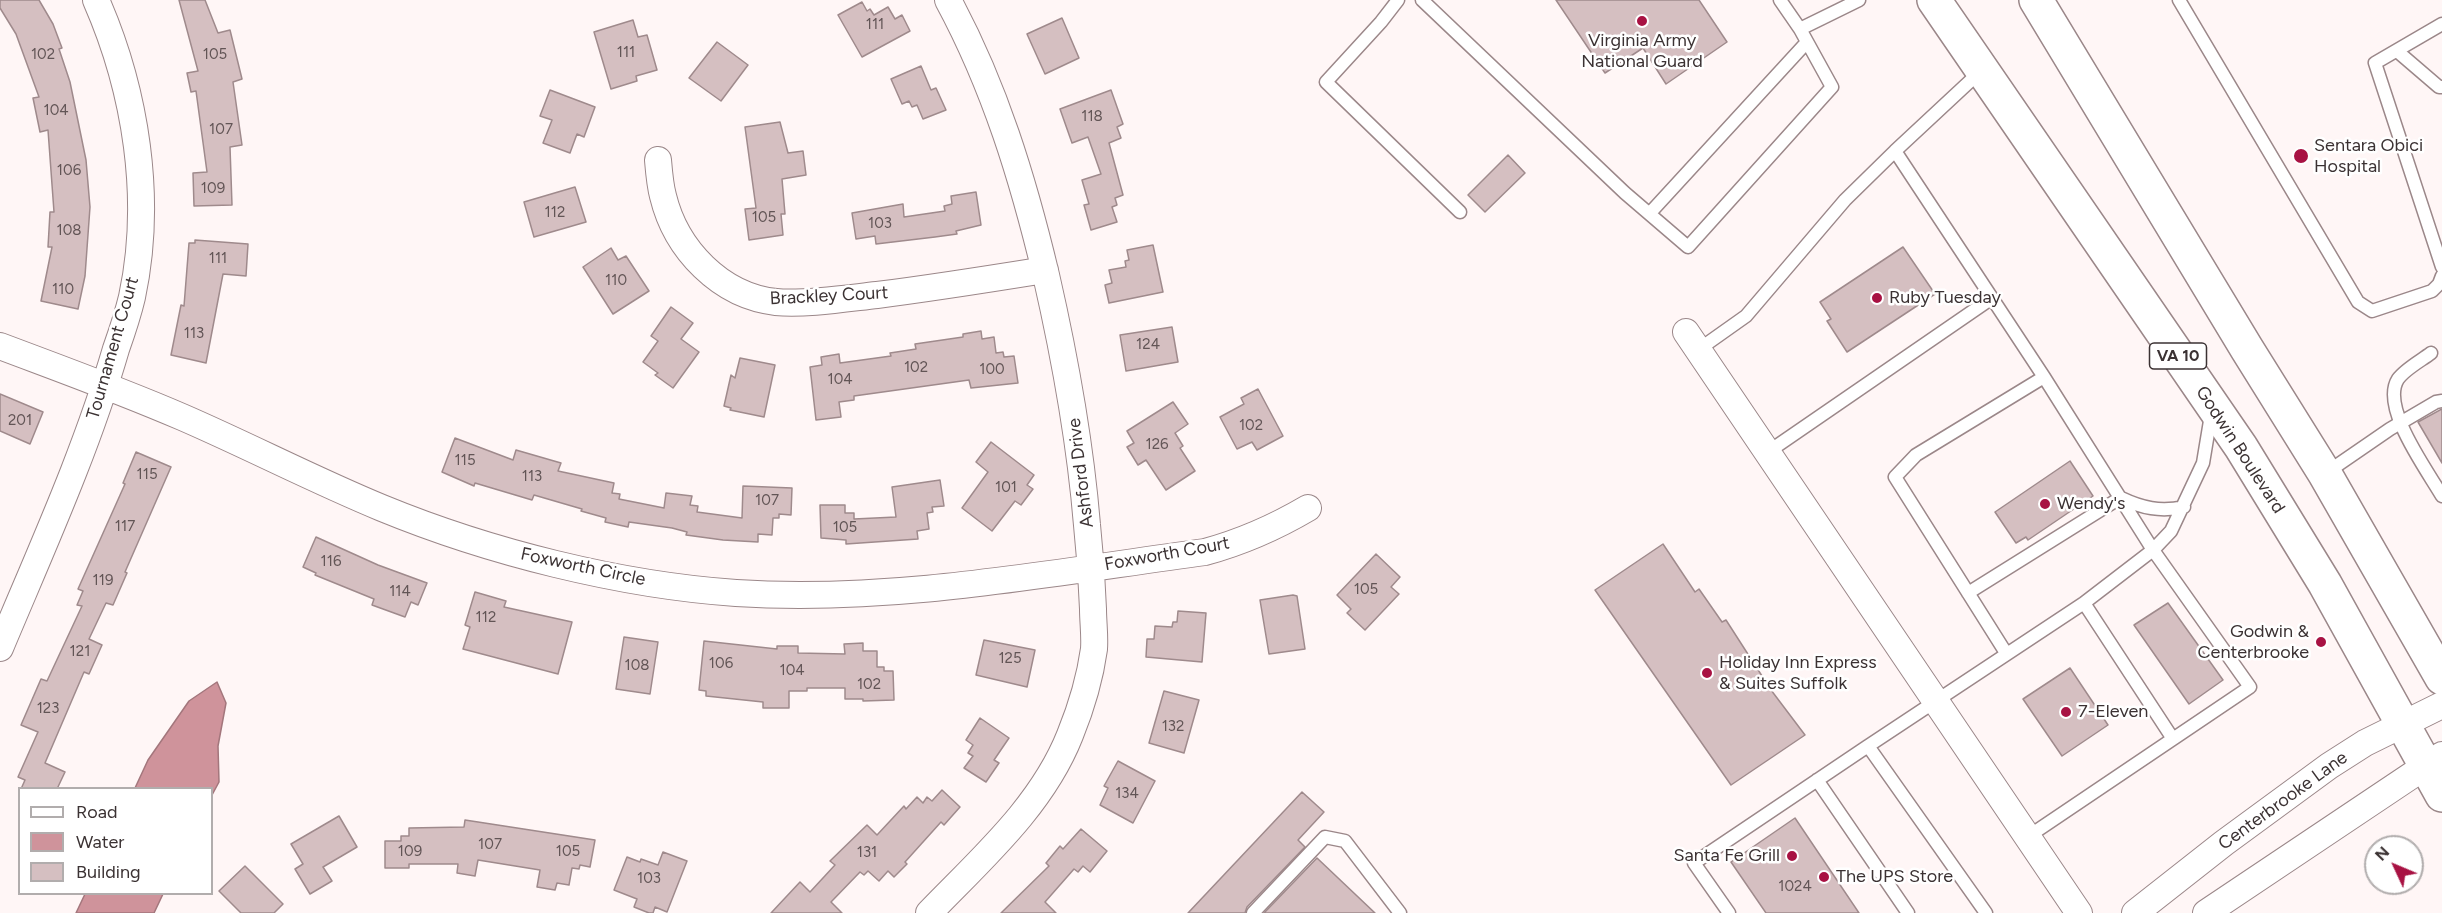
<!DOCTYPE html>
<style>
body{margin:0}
#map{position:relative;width:2442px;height:913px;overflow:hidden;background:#fff6f6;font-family:Figtree,sans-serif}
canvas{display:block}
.legend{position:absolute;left:18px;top:787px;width:195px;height:108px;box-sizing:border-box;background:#fff;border:2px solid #b1adad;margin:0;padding:8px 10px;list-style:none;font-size:18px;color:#3b3233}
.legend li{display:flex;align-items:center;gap:12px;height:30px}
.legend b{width:30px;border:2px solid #b1adad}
.north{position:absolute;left:2364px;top:835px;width:60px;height:60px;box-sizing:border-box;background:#fff;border:2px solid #b1adad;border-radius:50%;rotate:314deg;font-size:16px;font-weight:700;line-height:24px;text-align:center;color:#3b3233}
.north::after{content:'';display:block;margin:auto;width:21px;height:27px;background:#a81243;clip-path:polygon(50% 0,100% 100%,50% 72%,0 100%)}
</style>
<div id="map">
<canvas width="2442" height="913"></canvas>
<ul class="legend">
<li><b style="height:8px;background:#fff"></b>Road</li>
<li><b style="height:16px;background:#cf939b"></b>Water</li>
<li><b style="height:16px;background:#d5bfc1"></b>Building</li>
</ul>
<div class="north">N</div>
</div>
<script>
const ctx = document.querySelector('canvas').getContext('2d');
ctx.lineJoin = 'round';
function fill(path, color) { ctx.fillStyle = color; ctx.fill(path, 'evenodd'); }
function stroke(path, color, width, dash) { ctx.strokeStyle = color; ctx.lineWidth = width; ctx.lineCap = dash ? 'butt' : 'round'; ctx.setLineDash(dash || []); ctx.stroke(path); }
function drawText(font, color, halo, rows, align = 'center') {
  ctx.font = font + ' Figtree,sans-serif'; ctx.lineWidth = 5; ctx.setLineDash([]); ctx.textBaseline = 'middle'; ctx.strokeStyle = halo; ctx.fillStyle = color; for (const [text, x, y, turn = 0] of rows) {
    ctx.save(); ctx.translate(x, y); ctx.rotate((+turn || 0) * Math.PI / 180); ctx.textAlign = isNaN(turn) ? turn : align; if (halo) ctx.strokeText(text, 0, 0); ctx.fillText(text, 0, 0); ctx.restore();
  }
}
const water = new Path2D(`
 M217,682L226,703L218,746L219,782L212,795V788H135L148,760L189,701Z
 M85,894H163L154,913H76Z`);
const building = new Path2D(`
 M0,0H39L53,24L62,48L59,49L70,82L86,160L90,207L85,276L78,309L41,301L52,247H48L50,212H54L48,130L40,132L33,98L39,97L16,34L0,8Z
 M179,0H205L218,33L230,30L242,79L233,82L242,145L230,147L232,205L194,206L193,173L207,172L196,91L191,92L187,73L198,71Z
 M1556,0H1699L1727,42L1666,84L1643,48L1605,73Z
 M862,2L867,11L870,9L874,15L888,7L895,19L902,15L910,31L862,57L838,15Z
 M1062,18L1079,58L1045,74L1027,34Z
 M633,20L638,37L647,35L657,70L636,76L637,81L611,89L594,32Z
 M717,42L748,65L721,101L689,78Z
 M921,66L931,90L936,88L946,110L923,119L917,105L912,107L909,101L902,104L891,79Z
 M550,90L595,107L584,137L577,134L570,153L543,143L552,120L540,116Z
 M1111,90L1123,124L1117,127L1121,138L1109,143L1123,195L1115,198L1117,205L1112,207L1117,222L1091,230L1084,205L1089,204L1082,180L1101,174L1088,137L1072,143L1060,109Z
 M780,122L788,153L803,151L806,175L782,179L785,214H781L783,235L749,240L745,209L756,208L745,127Z
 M1508,155L1525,173L1485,212L1468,195Z
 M575,187L586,222L534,237L524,202Z
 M976,192L981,225L956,231L957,234L935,237L876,244L875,236L856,239L852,213L903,204L904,217L945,211L944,206L952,204L951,196Z
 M195,240L248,244L246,276L223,274L206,363L171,355L181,305L184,306L189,243H195Z
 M1153,245L1163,292L1109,303L1105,285L1112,283L1109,270L1126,267L1125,261L1129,260L1127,250Z
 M1903,247L1935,294L1847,352L1827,321L1831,319L1820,302Z
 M611,248L618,260L626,256L649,291L613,314L583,267Z
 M671,307L693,323L681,339L699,352L673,388L655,375L658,373L643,362L658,341L651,336Z
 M1172,327L1178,362L1126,371L1120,335Z
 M981,331L982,339L994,337L996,353L1003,352L1004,357L1014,356L1018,383L971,388L969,380L854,396V400L839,402L841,417L816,420L810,367L822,365L821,357L839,354L840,363L891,356L890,353L916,349L915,344L963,337V334Z
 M740,358L775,365L764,417L730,410L731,408L724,406L731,375L735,378Z
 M1258,389L1283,436L1257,450L1252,442L1237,449L1220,417L1244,404L1241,398Z
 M0,394L43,412L30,444L0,431Z
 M1173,402L1188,424L1175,433L1183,446L1180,448L1195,471L1166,490L1146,460L1138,465L1127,447L1134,443L1127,431Z
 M2442,409V463L2418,422Z
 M455,438L513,460L516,450L561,463L558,471L614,483L612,493L620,494L619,499L664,508L666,493L692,496L690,505L698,506L697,512L742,518L743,486L792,488L791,515L779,514V518H773L772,535L758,534V542L723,540L686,535L687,532L672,528L629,522L628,527L605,522L606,518L581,511L582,509L534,495L532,500L475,483L474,486L442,472Z
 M991,442L1034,475L1027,485L1033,489L1021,505L1015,501L992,531L962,508L988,472L976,462Z
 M136,452L171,467L125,572L127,573L113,605L106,603L89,639L102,645L89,674L84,672L45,763L65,772L57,789H21L25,780L18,777L38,732L21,725L41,679L47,681L82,606L77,605L83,591L78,589L125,484L123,483Z
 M2070,461L2093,496L2028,540L2026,537L2016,543L1995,512Z
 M940,480L944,506L932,507L933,512L927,513L929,529L917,531L918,539L846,544V540L821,538L820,505H845V513H854V519L896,517L892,487Z
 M316,537L378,565L427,583L418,605L411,602L405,617L372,605L374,599L315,575L316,573L303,567Z
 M1663,544L1695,592L1699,589L1722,622L1726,620L1771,690L1805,735L1731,785L1595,590Z
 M1376,554L1400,577L1391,587L1399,594L1365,630L1347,613L1351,609L1337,595Z
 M475,592L506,601L504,607L572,622L558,674L463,649L470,627L465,625Z
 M1293,595L1297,596L1305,649L1269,654L1260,600Z
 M2168,603L2223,680L2189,704L2134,625Z
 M1178,611L1206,613L1202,662L1146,657L1147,639H1154L1155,626L1172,627L1173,622H1177Z
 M624,637L658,642L650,694L616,689Z
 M984,640L1035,650L1027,687L976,675Z
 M704,641L777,649V646H798V653L845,654L844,644L863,643V651H877V667H884V671H893L894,700L863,701V699H845V688H807V691H789V708H763V702L706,696V691L699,690Z
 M2070,668L2108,725L2062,756L2023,699Z
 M1164,691L1199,700L1184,753L1149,743Z
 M980,718L1009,738L994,760L999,763L986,782L964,768L973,756L968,753L973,745L966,740Z
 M1118,761L1155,781L1133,823L1100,805L1108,788L1104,786Z
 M942,790L960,807L944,825L941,822L905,862L907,864L894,877L888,871L879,881L868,871L864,875L860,872L831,902L842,913H771L800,882L810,892L835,865L830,861L867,825L877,835L904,806L906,809L917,797L923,803L927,797L932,801Z
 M1302,792L1324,812L1298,840L1305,847L1247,907L1245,913H1188Z
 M339,816L357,847L323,867L332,881L310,894L295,869L303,864L291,844Z
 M1795,818L1859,913H1766L1731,862Z
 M465,820L595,840L590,867L580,865L579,869L572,868L569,885L557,883L555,890L537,887L540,870L478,860L475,876L457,873L458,864H409V868H385V841H401V836H409V828L464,827Z
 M1081,829L1107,851L1090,872L1083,866L1078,872L1074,869L1045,902L1056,913H1001L1049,866L1046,863L1060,846L1063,849Z
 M663,852L687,861L667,912L655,907L653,913H649L634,907L637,899L614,890L627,857L640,862L641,859L658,865Z
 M1317,858L1375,913H1264Z
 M245,866L283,904L274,913H241L219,891Z`);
const lane = new Path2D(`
 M1398,0L1381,22L1326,82L1460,212
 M1422,0L1625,193L1688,247L1832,87L1800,29L1780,0
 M2179,0L2358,302L2372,311L2432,291L2439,284L2442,276
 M2442,24L2375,63L2442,267
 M1800,29L1859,0
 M2397,51L2439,87H2442
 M1895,151L1982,70
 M1650,213L1807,42
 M1698,350L1746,316L1845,200L1895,151L2044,377L2153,550L2250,687L2029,836
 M2431,353C2422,360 2405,369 2398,379C2380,407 2427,470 2442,496
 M1768,452L1992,298
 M2326,473L2390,429L2436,402L2442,401
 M2121,498C2142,508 2160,512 2184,507
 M1968,593L2120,498
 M2084,603L2173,739
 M2006,653L1895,477L1916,455L2044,377
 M1817,780L1908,913
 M1253,913L1325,837L1345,841L1400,913
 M1729,913L1694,863L1868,746
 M1986,913L1868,746L2084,603L2153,550L2171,531L2203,463L2211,415`);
const street = new Path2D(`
 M658,160C659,172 660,185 663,196C676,250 721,296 776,302C804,305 849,298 877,295C933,288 989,279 1045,270
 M1686,332L2079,913
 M0,346C61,369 122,391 182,417C249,446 314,480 382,508C489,552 620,585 736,593C894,603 1049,573 1205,552C1242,542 1274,528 1308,508
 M0,648C41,550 86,452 116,349C122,332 128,314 132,297C153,199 136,91 96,0
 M929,913C981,859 1042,806 1070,735C1081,708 1090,678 1094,649C1095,636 1093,622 1093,609C1092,581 1090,553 1087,525C1080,440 1065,358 1046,275C1023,179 995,87 948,0
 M2135,913L2224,843L2329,766L2365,743L2442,705
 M2206,913L2442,755`);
const highway = new Path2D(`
 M1934,0L2241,447L2325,584L2442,795
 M2036,0L2247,349L2325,474L2442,678`);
const markers = [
 [1642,21,6,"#a81243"],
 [2301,156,8,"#a81243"],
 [1877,298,6,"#a81243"],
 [2045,504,6,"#a81243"],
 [2321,642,6,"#a81243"],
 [1707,673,6,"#a81243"],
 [2066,712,6,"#a81243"],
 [1792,856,6,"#a81243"],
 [1824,877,6,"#a81243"]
];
const numberNames = [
 ["111",875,25],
 ["111",626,53],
 ["102",43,55],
 ["105",215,55],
 ["104",56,111],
 ["118",1092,117],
 ["107",221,130],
 ["106",69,171],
 ["109",213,189],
 ["112",555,213],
 ["105",764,218],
 ["103",880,224],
 ["108",69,231],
 ["111",218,259],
 ["110",616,281],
 ["110",63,290],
 ["113",194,334],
 ["124",1148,345],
 ["102",916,368],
 ["100",992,370],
 ["104",840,380],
 ["201",20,421],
 ["102",1251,426],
 ["126",1157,445],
 ["115",465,461],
 ["115",147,475],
 ["113",532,477],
 ["101",1006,488],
 ["107",767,501],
 ["117",125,527],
 ["105",845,528],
 ["116",331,562],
 ["119",103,581],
 ["105",1366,590],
 ["114",400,592],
 ["112",486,618],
 ["121",80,652],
 ["125",1010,659],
 ["106",721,664],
 ["108",637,666],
 ["104",792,671],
 ["102",869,685],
 ["123",48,709],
 ["132",1173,727],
 ["134",1127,794],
 ["107",490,845],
 ["109",410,852],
 ["105",568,852],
 ["131",867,853],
 ["103",649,879],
 ["1024",1795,887]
];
const shields = [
 [2178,356,57]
];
const shieldNames = [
 ["VA 10",2178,356]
];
const poiNames = [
 ["Virginia Army",1642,41,"center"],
 ["National Guard",1642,62,"center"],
 ["Sentara Obici",2314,146],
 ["Hospital",2314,167],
 ["Ruby Tuesday",1889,298],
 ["Wendy's",2057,504],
 ["Godwin &",2309,632,"right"],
 ["Centerbrooke",2309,653,"right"],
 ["Holiday Inn Express",1719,663],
 ["& Suites Suffolk",1719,684],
 ["7-Eleven",2078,712],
 ["Santa Fe Grill",1780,856,"right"],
 ["The UPS Store",1836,877]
];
const streetNames = [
 ["Brackley Court",829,296,-3],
 ["Tournament Court",113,348,-74],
 ["Godwin Boulevard",2240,450,57],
 ["Ashford Drive",1081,473,-97],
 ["Foxworth Court",1167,554,-10],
 ["Foxworth Circle",583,567,12],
 ["Centerbrooke Lane",2283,801,-36]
];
fill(water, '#cf939b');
stroke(water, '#a3767c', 1.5);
fill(building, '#d5bfc1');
stroke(building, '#9f8a8c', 1.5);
stroke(lane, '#9b8789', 15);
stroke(street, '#9b8789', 28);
stroke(highway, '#9b8789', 36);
stroke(lane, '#fff', 12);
stroke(street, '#fff', 26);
stroke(highway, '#fff', 33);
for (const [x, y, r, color] of markers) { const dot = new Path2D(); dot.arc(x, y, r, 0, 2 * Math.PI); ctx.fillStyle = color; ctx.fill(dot); stroke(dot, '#fff', 2); }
drawText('15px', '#625556', null, numberNames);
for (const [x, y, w] of shields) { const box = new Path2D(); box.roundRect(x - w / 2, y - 13, w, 26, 4.5); ctx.fillStyle = '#fff'; ctx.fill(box); stroke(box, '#3b3233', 1.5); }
drawText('bold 16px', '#3b3233', null, shieldNames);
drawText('18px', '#3b3233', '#fff', poiNames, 'left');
drawText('18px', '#3b3233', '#fff', streetNames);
</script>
